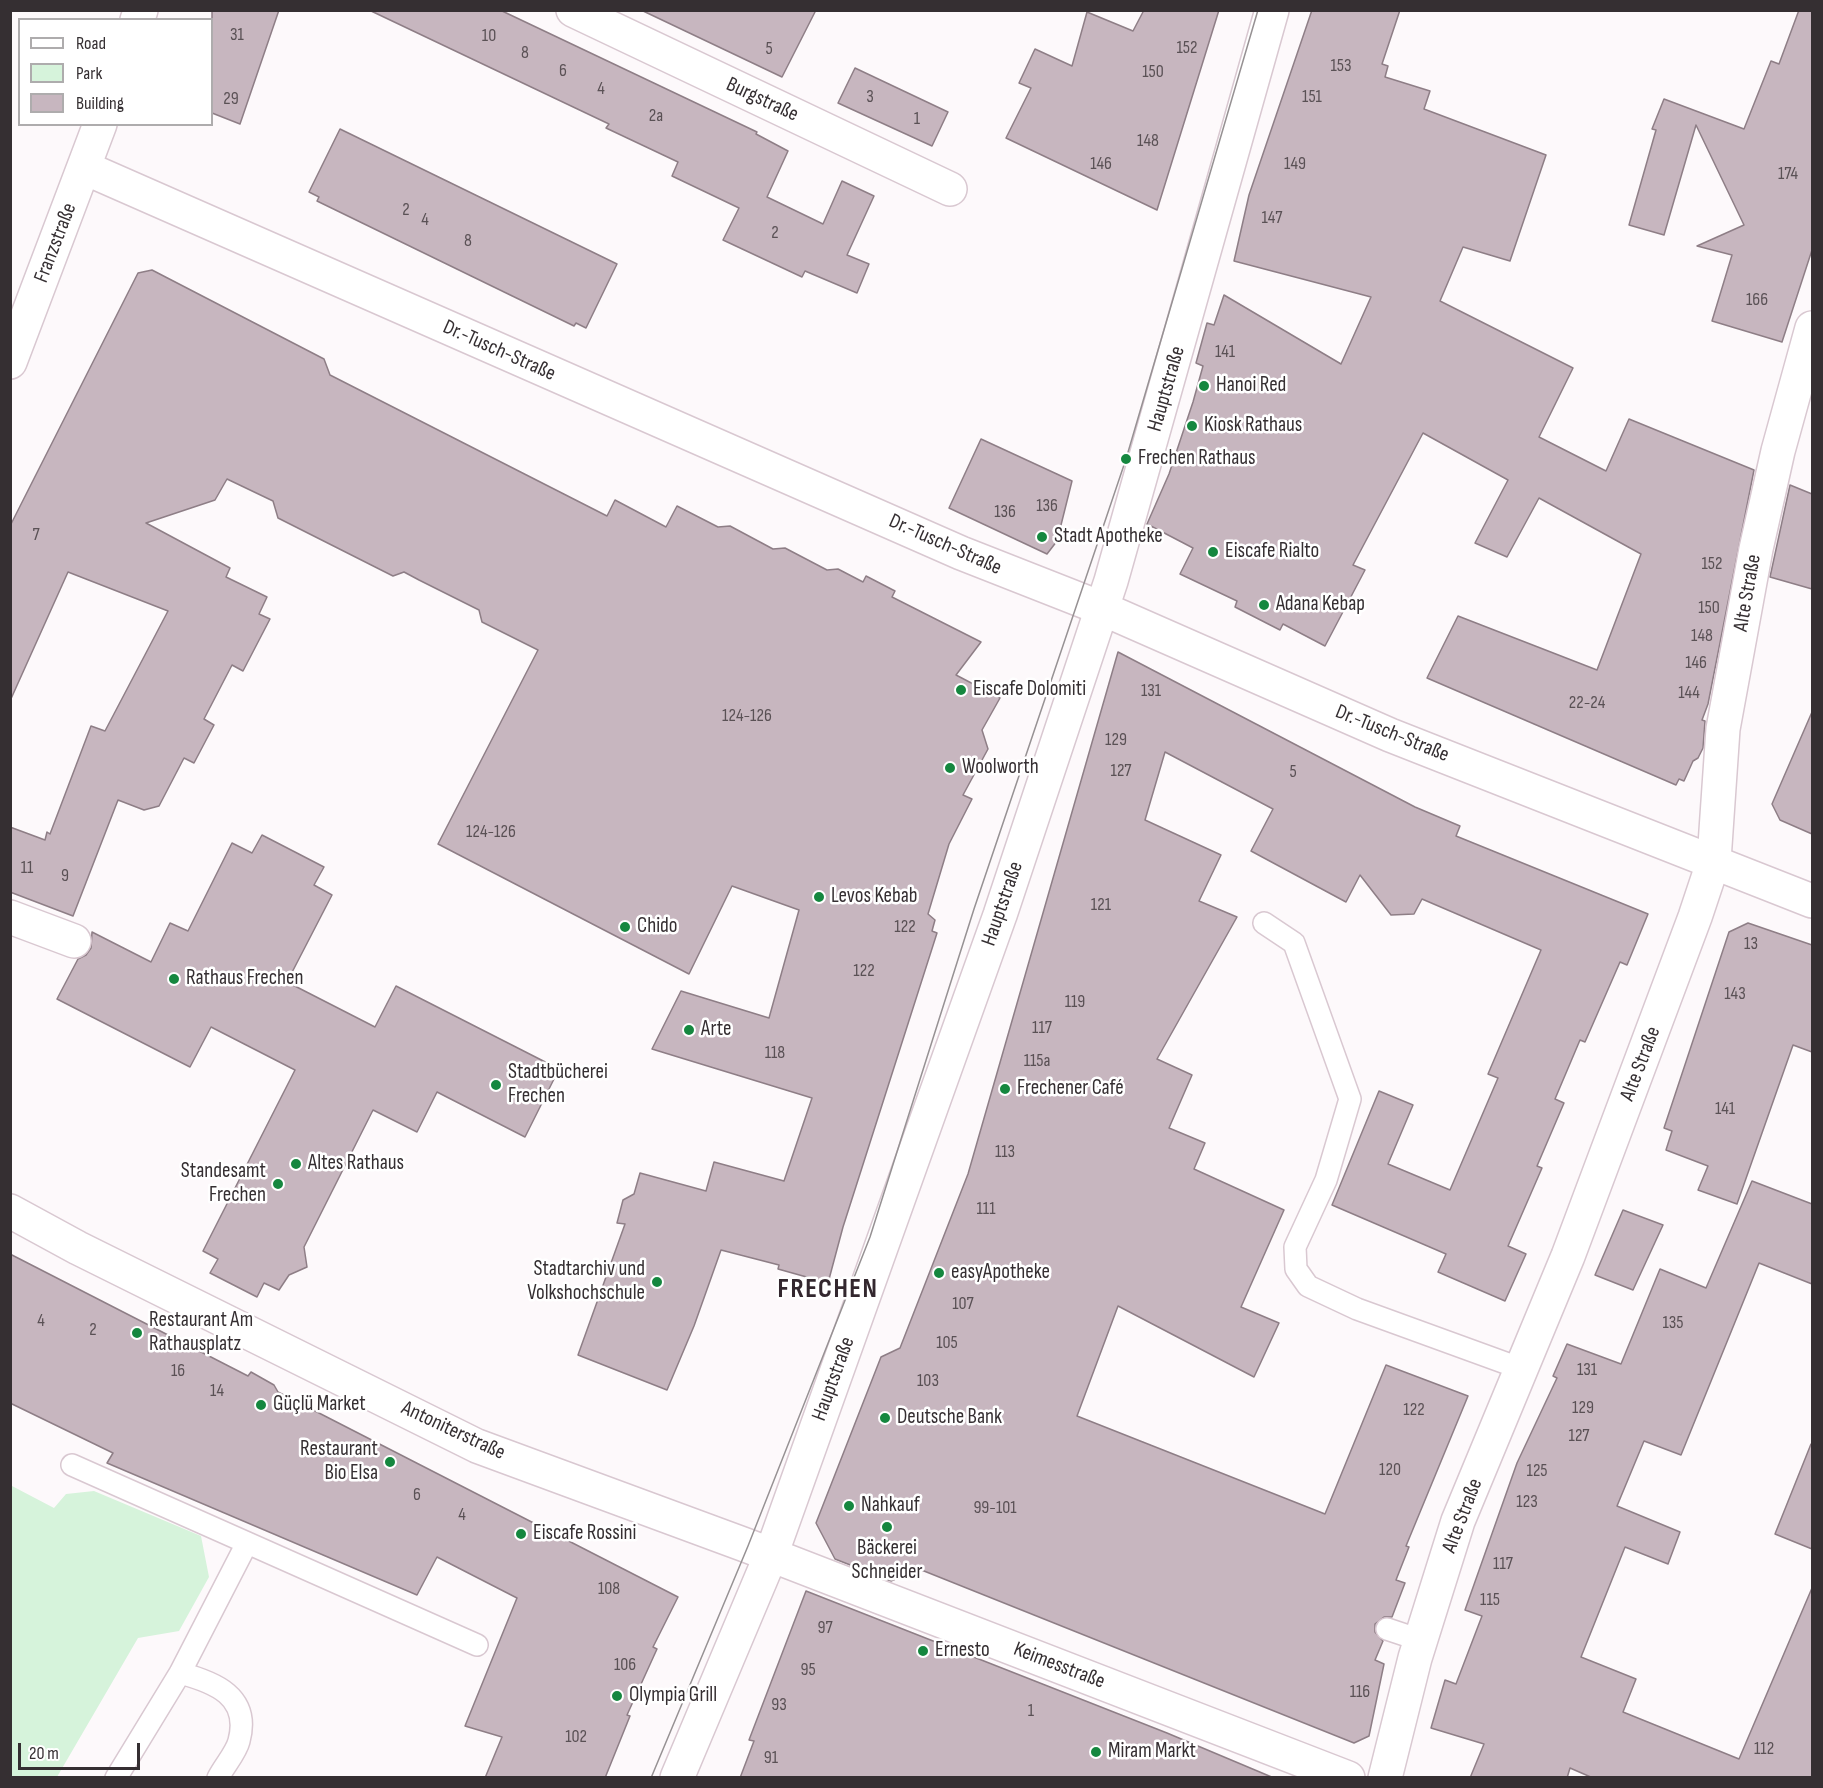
<!DOCTYPE html>
<meta charset="utf-8">
<style>
body{margin:0}
#map{position:relative;width:1823px;height:1788px;overflow:hidden;background:#fdf9fb;font-family:"Sofia Sans Condensed",sans-serif}
canvas{display:block}
.frame{position:absolute;inset:0;border:12px solid #352f32;pointer-events:none}
.legend{position:absolute;left:18px;top:18px;width:195px;height:108px;box-sizing:border-box;background:#fff;border:2px solid #aeacad;margin:0;padding:8px 10px;list-style:none;font-size:18px;color:#352f32}
.legend li{display:flex;align-items:center;gap:12px;height:30px}
.legend b{width:30px;border:2px solid #aeacad}
.scale{position:absolute;left:18px;top:1743px;width:122px;height:27px;box-sizing:border-box;border:3px solid #352f32;border-top:0;padding-left:8px;font-size:18px;line-height:21px;white-space:nowrap;color:#352f32;-webkit-text-stroke:4px #fff;paint-order:stroke}
</style>
<div id="map">
<canvas width="1823" height="1788"></canvas>
<div class="frame"></div>
<ul class="legend">
<li><b style="height:8px;background:#fff"></b>Road</li>
<li><b style="height:16px;background:#d6f3db"></b>Park</li>
<li><b style="height:16px;background:#c7b6bf"></b>Building</li>
</ul>
<div class="scale">20 m</div>
</div>
<script>
const ctx = document.querySelector('canvas').getContext('2d');
ctx.lineJoin = 'round';
function fill(path, color) { ctx.fillStyle = color; ctx.fill(path, 'evenodd'); }
function stroke(path, color, width, dash) { ctx.strokeStyle = color; ctx.lineWidth = width; ctx.lineCap = dash ? 'butt' : 'round'; ctx.setLineDash(dash || []); ctx.stroke(path); }
function drawText(font, color, halo, rows, align = 'center') {
  ctx.font = font + ' "Sofia Sans Condensed",sans-serif'; ctx.lineWidth = 5; ctx.setLineDash([]); ctx.textBaseline = 'middle'; ctx.strokeStyle = halo; ctx.fillStyle = color; for (const [text, x, y, turn = 0] of rows) {
    ctx.save(); ctx.translate(x, y); ctx.rotate((+turn || 0) * Math.PI / 180); ctx.textAlign = isNaN(turn) ? turn : align; if (halo) ctx.strokeText(text, 0, 0); ctx.fillText(text, 0, 0); ctx.restore();
  }
}
const green = new Path2D(`
 M12,1486L54,1508L66,1494L94,1491L201,1536L209,1577L179,1631L138,1638L57,1777H11Z`);
const building = new Path2D(`
 M212,10H279L240,124L212,113Z
 M369,10H500L757,132L756,134L788,151L767,197L823,224L842,181L874,196L847,255L869,264L857,293L805,271L802,277L723,240L739,208L672,176L678,162L606,128L609,124Z
 M641,10H816L782,77Z
 M1144,10H1219L1157,210L1006,138L1031,88L1019,83L1035,49L1072,66L1087,12L1133,31Z
 M1312,10H1400L1382,64L1388,66L1385,77L1430,91L1424,109L1546,155L1510,261L1463,247L1440,301L1573,368L1539,437L1606,471L1629,419L1754,470L1708,704L1702,720L1705,721L1703,748L1698,758L1693,761L1684,781L1679,779L1676,785L1427,678L1458,616L1597,670L1641,554L1539,498L1507,557L1475,543L1508,480L1423,433L1353,565L1365,570L1325,646L1283,624L1280,630L1235,607L1237,601L1180,574L1193,548L1147,524L1169,474L1193,402L1203,366L1196,363L1207,323L1214,325L1224,295L1341,364L1371,297L1234,261L1249,195Z
 M1799,10H1812V250L1782,342L1712,321L1732,255L1697,246L1744,225L1696,125L1664,235L1629,225L1656,130L1652,129L1664,99L1744,129L1771,61L1779,64Z
 M855,68L948,112L932,146L838,103Z
 M340,129L617,264L586,328L576,323L574,326L317,201L319,197L309,192Z
 M152,270L324,359L330,375L607,516L615,500L666,527L677,506L718,527L730,526L773,549L785,548L827,570L838,569L863,582L866,576L895,591L892,597L981,642L956,675L1000,698L982,730L988,749L963,795L972,799L949,844L928,914L935,920L932,931L937,933L843,1227L828,1283L778,1269L779,1265L721,1250L694,1326L667,1390L578,1355L625,1224L617,1223L623,1200L634,1194L640,1173L706,1191L714,1162L784,1181L812,1098L652,1049L681,991L769,1018L799,910L732,886L689,974L438,844L538,650L482,622L479,610L419,580L404,572L393,576L278,518L273,501L227,479L215,500L146,523L230,568L226,577L267,597L259,614L270,619L243,671L232,665L204,719L214,725L194,763L184,758L159,806L144,810L118,800L73,916L10,892V827L45,840L47,832L50,834L91,726L105,731L168,611L68,572L10,701V526L138,273Z
 M981,439L1072,481L1057,541L1047,554L949,508Z
 M1790,485L1812,494V589L1770,577Z
 M1118,652L1415,807L1460,826L1456,836L1648,914L1627,965L1620,962L1585,1042L1580,1040L1555,1099L1564,1103L1537,1166L1542,1168L1508,1246L1526,1254L1505,1301L1438,1272L1446,1254L1332,1205L1379,1091L1413,1105L1388,1164L1450,1190L1498,1078L1488,1074L1541,950L1422,899L1414,914L1391,915L1360,875L1346,902L1251,851L1273,809L1165,752L1145,820L1221,855L1199,901L1237,917L1157,1059L1192,1075L1169,1128L1205,1143L1194,1169L1284,1210L1241,1307L1279,1323L1254,1377L1118,1306L1077,1416L1325,1514L1386,1365L1468,1396L1406,1546L1409,1547L1396,1580L1405,1583L1392,1617H1384L1375,1624V1632L1383,1641L1375,1660L1384,1664L1369,1736L1354,1743L919,1569L891,1581L835,1559L816,1523L881,1357L900,1348L968,1174Z
 M1812,712V834L1780,820L1772,804Z
 M262,835L324,867L314,885L332,895L287,982L375,1027L396,986L559,1069L525,1137L437,1092L417,1132L373,1110L304,1247L307,1267L289,1275L279,1290L264,1283L257,1297L210,1273L218,1259L203,1251L295,1070L211,1027L190,1067L57,999L78,959L86,955L91,948L92,932L151,962L170,923L188,931L232,843L252,853Z
 M1748,923L1812,945V1052L1793,1045L1737,1204L1698,1190L1708,1166L1666,1150L1672,1131L1664,1128L1729,932Z
 M1752,1181L1812,1204V1284L1759,1263L1681,1455L1644,1441L1617,1506L1680,1532L1668,1564L1625,1547L1581,1657L1636,1679L1623,1712L1739,1759L1812,1588V1778H1593L1570,1768L1567,1778H1470L1484,1744L1431,1728L1445,1680L1456,1684L1482,1616L1465,1610L1517,1463L1557,1378L1553,1376L1567,1344L1621,1364L1660,1269L1706,1288Z
 M1623,1210L1663,1225L1633,1290L1595,1275Z
 M10,1254L248,1376L251,1372L274,1385L278,1392L678,1597L653,1647L657,1649L627,1715L630,1716L605,1778H485L502,1737L465,1726L517,1598L437,1557L417,1595L107,1463L113,1453L10,1403Z
 M1811,1444H1812V1549L1775,1534Z
 M806,1591L1167,1733L1274,1778H740L754,1741L749,1740Z`);
const lane = new Path2D(`
 M1264,923L1294,943L1350,1099L1326,1180L1295,1247L1296,1269L1308,1286L1357,1309L1522,1369
 M72,1465L477,1645
 M1387,1629L1420,1640
 M180,1673C214,1682 251,1696 239,1741C236,1753 224,1766 218,1778
 M116,1778L180,1673L247,1543`);
const street = new Path2D(`
 M573,10L950,189
 M10,917L74,941
 M10,1211L78,1248L477,1446L748,1546L1348,1778
 M677,1778L771,1555L1000,915L1111,581L1272,10
 M1385,1778L1415,1658L1458,1521L1568,1256L1695,917L1714,860L1723,729L1756,549L1778,451L1812,328`);
const secondary = new Path2D(`
 M137,20L141,10
 M85,168L961,553L1101,608L1390,735L1812,901
 M10,362L100,124`);
const tram = new Path2D(`
 M651,1778L748,1546L870,1237L974,909L1126,459L1258,10`);
const markers = [
 [1204,386,6,"#15873f"],
 [1192,426,6,"#15873f"],
 [1126,459,6,"#15873f"],
 [1042,537,6,"#15873f"],
 [1213,552,6,"#15873f"],
 [1264,605,6,"#15873f"],
 [961,690,6,"#15873f"],
 [950,768,6,"#15873f"],
 [819,897,6,"#15873f"],
 [625,927,6,"#15873f"],
 [174,979,6,"#15873f"],
 [689,1030,6,"#15873f"],
 [496,1085,6,"#15873f"],
 [1005,1089,6,"#15873f"],
 [296,1164,6,"#15873f"],
 [278,1184,6,"#15873f"],
 [939,1273,6,"#15873f"],
 [657,1282,6,"#15873f"],
 [137,1333,6,"#15873f"],
 [261,1405,6,"#15873f"],
 [885,1418,6,"#15873f"],
 [390,1462,6,"#15873f"],
 [849,1506,6,"#15873f"],
 [887,1527,6,"#15873f"],
 [521,1534,6,"#15873f"],
 [923,1651,6,"#15873f"],
 [617,1696,6,"#15873f"],
 [1096,1752,6,"#15873f"]
];
const numberNames = [
 ["31",237,35],
 ["10",489,36],
 ["152",1187,48],
 ["5",769,49],
 ["8",525,53],
 ["153",1341,66],
 ["6",563,71],
 ["150",1153,72],
 ["4",601,89],
 ["3",870,97],
 ["151",1312,97],
 ["29",231,99],
 ["2a",656,116],
 ["1",917,119],
 ["148",1148,141],
 ["146",1101,164],
 ["149",1295,164],
 ["174",1788,174],
 ["2",406,210],
 ["147",1272,218],
 ["4",425,220],
 ["2",775,233],
 ["8",468,241],
 ["166",1757,300],
 ["141",1225,352],
 ["136",1047,506],
 ["136",1005,512],
 ["7",36,535],
 ["152",1712,564],
 ["150",1709,608],
 ["148",1702,636],
 ["146",1696,663],
 ["131",1151,691],
 ["144",1689,693],
 ["22-24",1587,703],
 ["124-126",747,716],
 ["129",1116,740],
 ["127",1121,771],
 ["5",1293,772],
 ["124-126",491,832],
 ["11",27,868],
 ["9",65,876],
 ["121",1101,905],
 ["122",905,927],
 ["13",1751,944],
 ["122",864,971],
 ["143",1735,994],
 ["119",1075,1002],
 ["117",1042,1028],
 ["118",775,1053],
 ["115a",1037,1061],
 ["141",1725,1109],
 ["113",1005,1152],
 ["111",986,1209],
 ["107",963,1304],
 ["4",41,1321],
 ["135",1673,1323],
 ["2",93,1330],
 ["105",947,1343],
 ["131",1587,1370],
 ["16",178,1371],
 ["103",928,1381],
 ["14",217,1391],
 ["129",1583,1408],
 ["122",1414,1410],
 ["127",1579,1436],
 ["120",1390,1470],
 ["125",1537,1471],
 ["6",417,1495],
 ["123",1527,1502],
 ["99-101",995,1508],
 ["4",462,1515],
 ["117",1503,1564],
 ["108",609,1589],
 ["115",1490,1600],
 ["97",825,1628],
 ["106",625,1665],
 ["95",808,1670],
 ["116",1360,1692],
 ["93",779,1705],
 ["1",1031,1711],
 ["102",576,1737],
 ["112",1764,1749],
 ["91",771,1758]
];
const streetNames = [
 ["Burgstraße",762,100,25],
 ["Franzstraße",56,243,-69],
 ["Dr.-Tusch-Straße",499,351,24],
 ["Hauptstraße",1167,389,-74],
 ["Dr.-Tusch-Straße",945,545,24],
 ["Alte Straße",1748,593,-80],
 ["Dr.-Tusch-Straße",1392,734,22],
 ["Hauptstraße",1003,904,-71],
 ["Alte Straße",1641,1064,-69],
 ["Hauptstraße",834,1379,-70],
 ["Antoniterstraße",453,1431,25],
 ["Alte Straße",1463,1516,-69],
 ["Keimesstraße",1059,1666,21]
];
const poiNames = [
 ["Hanoi Red",1216,386],
 ["Kiosk Rathaus",1204,426],
 ["Frechen Rathaus",1138,459],
 ["Stadt Apotheke",1054,537],
 ["Eiscafe Rialto",1225,552],
 ["Adana Kebap",1276,605],
 ["Eiscafe Dolomiti",973,690],
 ["Woolworth",962,768],
 ["Levos Kebab",831,897],
 ["Chido",637,927],
 ["Rathaus Frechen",186,979],
 ["Arte",701,1030],
 ["Stadtbücherei",508,1073],
 ["Frechen",508,1097],
 ["Frechener Café",1017,1089],
 ["Altes Rathaus",308,1164],
 ["Standesamt",266,1172,"right"],
 ["Frechen",266,1196,"right"],
 ["Stadtarchiv und",645,1270,"right"],
 ["Volkshochschule",645,1294,"right"],
 ["easyApotheke",951,1273],
 ["Restaurant Am",149,1321],
 ["Rathausplatz",149,1345],
 ["Güçlü Market",273,1405],
 ["Deutsche Bank",897,1418],
 ["Restaurant",378,1450,"right"],
 ["Bio Elsa",378,1474,"right"],
 ["Nahkauf",861,1506],
 ["Eiscafe Rossini",533,1534],
 ["Bäckerei",887,1549,"center"],
 ["Schneider",887,1573,"center"],
 ["Ernesto",935,1651],
 ["Olympia Grill",629,1696],
 ["Miram Markt",1108,1752]
];
const districtNames = [
 ["FRECHEN",828,1290]
];
fill(green, '#d6f3db');
fill(building, '#c7b6bf');
stroke(building, '#8e7e86', 1.5);
stroke(lane, '#d9c8d1', 24);
stroke(street, '#d9c8d1', 36);
stroke(secondary, '#d9c8d1', 36);
stroke(lane, '#fff', 21);
stroke(street, '#fff', 33);
stroke(secondary, '#fff', 33);
stroke(tram, '#969193', 1.5);
for (const [x, y, r, color] of markers) { const dot = new Path2D(); dot.arc(x, y, r, 0, 2 * Math.PI); ctx.fillStyle = color; ctx.fill(dot); stroke(dot, '#fff', 2); }
drawText('18px', '#5a5155', null, numberNames);
drawText('21px', '#352f32', '#fff', streetNames);
drawText('21px', '#352f32', '#fff', poiNames, 'left');
ctx.letterSpacing = '1.5px';
drawText('bold 27px', '#33272e', '#fff', districtNames);
ctx.letterSpacing = '0px';
</script>
